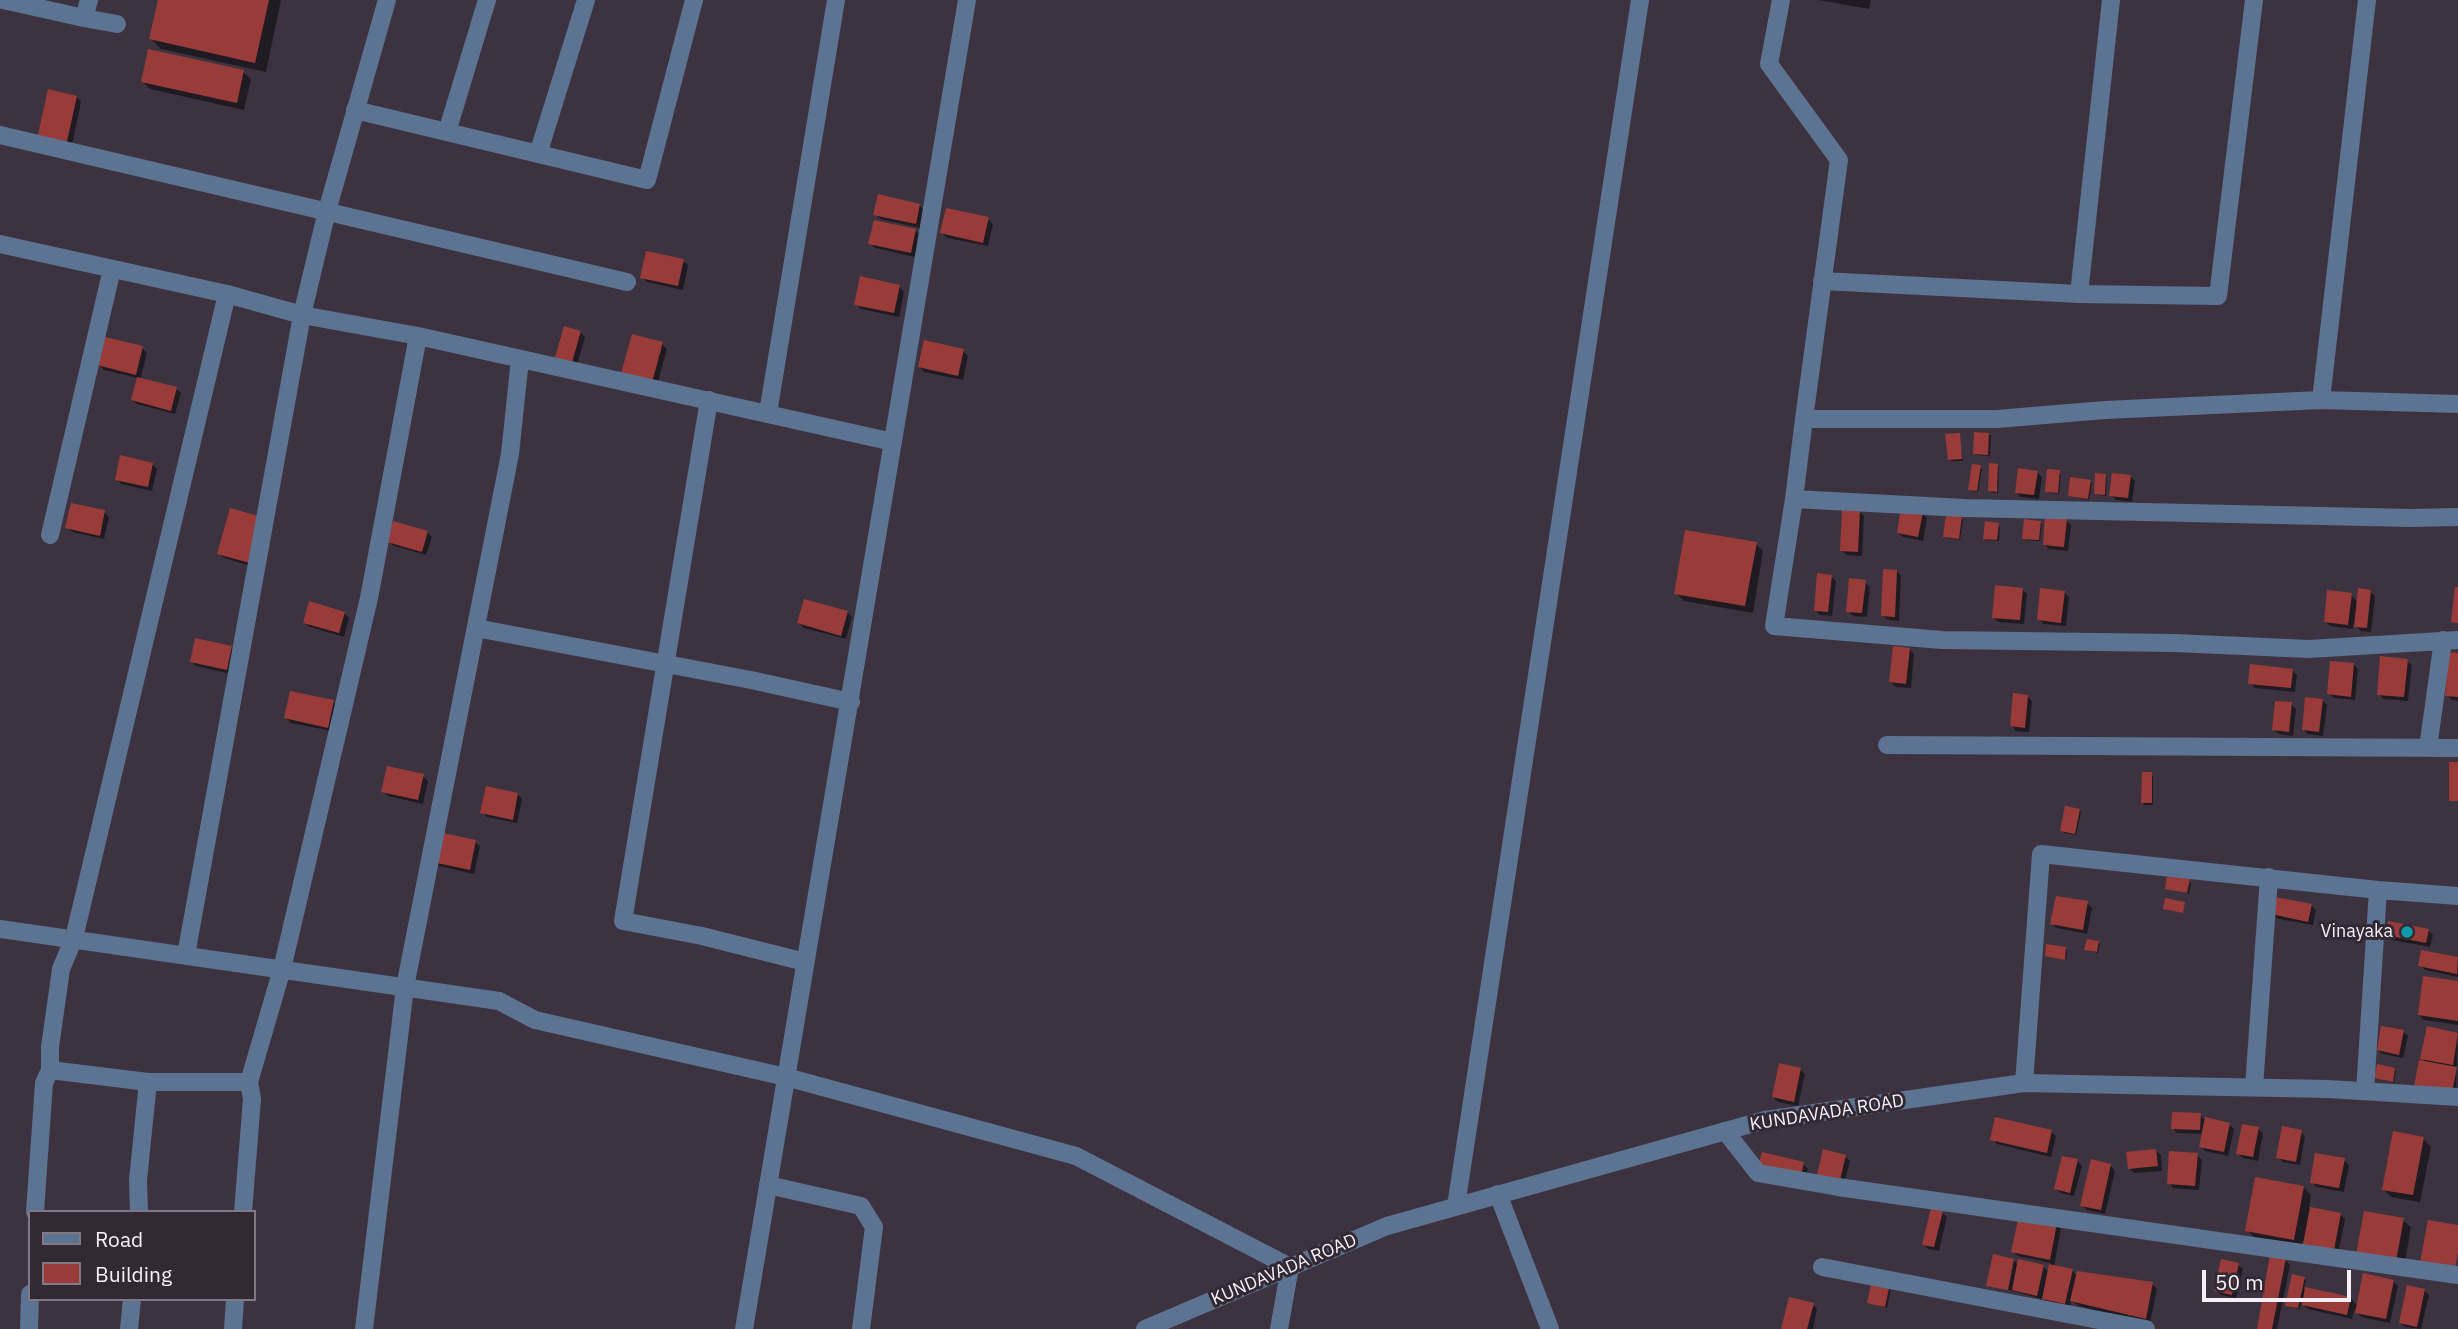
<!DOCTYPE html>
<style>
body{margin:0}
#map{position:relative;width:2458px;height:1329px;overflow:hidden;background:#3d3340;font-family:"IBM Plex Sans",sans-serif}
canvas{display:block}
.legend{position:absolute;left:28px;top:1210px;width:228px;height:91px;box-sizing:border-box;background:#332935;border:2px solid #817883;margin:0;padding:9px 12px;list-style:none;font-size:21px;color:#f6eff7}
.legend li{display:flex;align-items:center;gap:14px;height:35px}
.legend b{width:35px;border:2px solid #817883}
.scale{position:absolute;left:2202px;top:1270px;width:149px;height:32px;box-sizing:border-box;border:4px solid #f6eff7;border-top:0;padding-left:9px;font-size:21px;line-height:24px;white-space:nowrap;color:#f6eff7;-webkit-text-stroke:5px #332935;paint-order:stroke}
</style>
<div id="map">
<canvas width="2458" height="1329"></canvas>
<ul class="legend">
<li><b style="height:9px;background:#5c7392"></b>Road</li>
<li><b style="height:19px;background:#993c39"></b>Building</li>
</ul>
<div class="scale">50 m</div>
</div>
<script>
const ctx = document.querySelector('canvas').getContext('2d');
ctx.lineJoin = 'round';
function fill(path, color) { ctx.fillStyle = color; ctx.fill(path, 'evenodd'); }
function stroke(path, color, width, dash) { ctx.strokeStyle = color; ctx.lineWidth = width; ctx.lineCap = dash ? 'butt' : 'round'; ctx.setLineDash(dash || []); ctx.stroke(path); }
function drawText(font, color, halo, rows, align = 'center') {
  ctx.font = font + ' "IBM Plex Sans",sans-serif'; ctx.lineWidth = 6; ctx.setLineDash([]); ctx.textBaseline = 'middle'; ctx.strokeStyle = halo; ctx.fillStyle = color; for (const [text, x, y, turn = 0] of rows) {
    ctx.save(); ctx.translate(x, y); ctx.rotate((+turn || 0) * Math.PI / 180); ctx.textAlign = isNaN(turn) ? turn : align; if (halo) ctx.strokeText(text, 0, 0); ctx.fillText(text, 0, 0); ctx.restore();
  }
}
const shadow = new Path2D(`
 M159,0H281L266,72L161,49L151,39Z
 M1818,0H1871L1869,9Z
 M243,72L251,79L244,110L150,89L142,81Z
 M77,97L81,102L71,149L44,144Z
 M919,205L924,210L920,228L880,219L875,214Z
 M988,219L993,224L988,246L947,238L942,233Z
 M915,230L920,235L915,257L875,248L870,243Z
 M683,261L688,265L683,290L647,282L642,277Z
 M861,278L900,287L904,292L899,317L861,309L856,304Z
 M580,332L585,337L577,365L560,360Z
 M662,344L667,349L656,389L627,381Z
 M142,348L147,353L140,380L176,389L181,393L175,414L137,404L132,400L138,378L104,370L99,365Z
 M963,351L968,356L963,380L924,372L920,367Z
 M1959,434L1963,461H1952L1950,460Z
 M1989,434L1991,436L1990,456L1977,455L1975,453Z
 M152,464L157,469L152,491L121,484L117,479Z
 M1997,465L1999,467L1998,493H1992L1990,491Z
 M1980,467L1982,469L1978,492L1972,491L1970,489Z
 M2037,472L2042,477L2039,499L2021,497L2016,492Z
 M2059,472L2061,474L2059,494L2049,493L2047,491Z
 M2106,476L2107,478L2106,496L2098,495L2096,493Z
 M2130,476L2135,481L2132,502L2116,500L2111,495Z
 M2090,481L2092,483L2089,500L2069,496Z
 M231,510L254,567L224,558L219,553Z
 M1859,511L1864,516L1862,556L1847,555L1842,551Z
 M104,512L109,517L104,539L72,532L67,527Z
 M1922,513L1927,518L1923,541L1903,537L1898,533Z
 M1961,518L1963,520L1960,540L1947,538L1945,536Z
 M2066,520L2071,525L2068,551L2049,549L2044,544Z
 M2040,522L2042,524L2040,541L2026,540L2024,538Z
 M1998,525L2000,527L1999,541L1987,540L1985,538Z
 M427,532L432,537L426,555L394,546L389,542Z
 M1756,544L1763,551L1753,613L1684,601L1676,593Z
 M1897,571L1901,576L1899,621L1888,620L1883,616Z
 M1831,576L1836,581L1832,616L1820,615L1815,610Z
 M1865,582L1870,587L1867,617L1853,616L1848,611Z
 M2022,589L2027,594L2024,624L1998,622L1993,617Z
 M2370,591L2375,596L2371,632L2361,631L2353,624V629L2330,626L2326,622L2351,595L2358,602Z
 M2064,592L2069,597L2066,626L2043,624L2039,619Z
 M847,612L852,617L846,639L804,628L799,623Z
 M344,613L349,618L344,637L310,627L305,623Z
 M231,647L236,652L231,674L196,666L191,661Z
 M1909,649L1914,654L1911,688L1896,687L1891,682Z
 M2458,655V701L2452,700L2447,695Z
 M2407,661L2412,665L2408,701L2383,699L2379,694Z
 M2353,664L2358,669L2355,700L2334,698L2329,693Z
 M2292,670L2297,675L2295,692L2255,688L2250,683Z
 M2028,697L2032,701L2029,732L2016,731L2012,726Z
 M2322,700L2327,705L2323,736L2308,734L2303,729Z
 M333,702L338,707L332,731L291,723L286,718Z
 M2291,704L2296,709L2293,736L2279,734L2274,730Z
 M2151,774L2153,776V805H2145L2143,803Z
 M423,776L428,781L423,804L388,796L383,791Z
 M518,795L522,799L517,823L487,817L482,812Z
 M2079,810L2081,812L2076,835L2064,833L2062,831Z
 M475,842L480,846L474,874L439,866L434,861Z
 M2189,881L2191,883L2189,894L2167,888Z
 M2087,903L2092,908L2087,934L2057,928L2052,924Z
 M2311,905L2316,910L2313,925L2278,919L2273,914Z
 M2428,930L2433,935L2430,947L2392,940L2388,935Z
 M2098,942L2100,944L2098,953L2086,950Z
 M2066,949L2067,951L2066,960L2046,956Z
 M2423,952L2458,959V977L2425,970L2420,965Z
 M2458,983V1025L2424,1020L2419,1015Z
 M2428,1028L2458,1034L2456,1097L2422,1058Z
 M2403,1031L2408,1036L2403,1058L2383,1054L2378,1050Z
 M1800,1069L1805,1074L1798,1106L1778,1102L1773,1097Z
 M2394,1069L2396,1071L2394,1083L2376,1078Z
 M2200,1115L2204,1119L2229,1124L2234,1129L2228,1156L2205,1151L2201,1146L2203,1134L2177,1133L2173,1128Z
 M2258,1129L2263,1133L2258,1161L2243,1158L2238,1153Z
 M2051,1131L2056,1136L2051,1157L1997,1144L1992,1139Z
 M2301,1132L2305,1136L2300,1165L2283,1162L2278,1157Z
 M2423,1139L2431,1147L2420,1202L2391,1197L2383,1189Z
 M2156,1151L2161,1155L2162,1171L2134,1173L2130,1169Z
 M2197,1155L2202,1160L2199,1190L2173,1188L2169,1183Z
 M1846,1157L1850,1161L1844,1184L1824,1179Z
 M2344,1160L2349,1165L2344,1192L2316,1187L2312,1182Z
 M2077,1161L2082,1166L2074,1196L2061,1193L2056,1189Z
 M1803,1164L1808,1169L1805,1180L1765,1170Z
 M2111,1166L2115,1171L2105,1214L2087,1210L2082,1205Z
 M2304,1188L2311,1195L2309,1208L2340,1214L2345,1219L2338,1254L2309,1249L2302,1242L2301,1247L2255,1238L2247,1230Z
 M1942,1212L1947,1217L1939,1251L1928,1249L1923,1244Z
 M2403,1220L2411,1227L2404,1268L2366,1261Z
 M2057,1225L2061,1229L2054,1266L2072,1270L2077,1276L2152,1284L2157,1289L2150,1323L2098,1312L2077,1305L2071,1300L2070,1307L2049,1303L2042,1297V1299L1991,1285V1288L1988,1285L2013,1260L2019,1265L2043,1266L2049,1273L2051,1263L2018,1256L2013,1251Z
 M2286,1260L2290,1265L2277,1329H2259Z
 M2238,1265L2243,1269L2236,1298L2221,1295L2216,1290Z
 M2304,1278L2306,1280L2304,1289L2350,1298L2358,1306L2393,1281L2398,1286L2390,1323L2361,1317L2354,1309L2352,1319L2308,1309L2301,1302L2300,1309L2289,1307L2287,1305Z
 M1874,1282L1891,1288L1887,1308L1869,1302Z
 M2424,1290L2429,1295L2421,1329L2405,1327L2401,1323Z
 M1813,1305L1817,1309L1813,1329H1783Z`);
const building = new Path2D(`
 M158,0H269L255,63L149,39Z
 M148,49L244,70L237,103L141,82Z
 M48,89L77,96L66,146L37,139Z
 M878,194L920,204L916,224L873,215Z
 M946,208L989,217L983,243L940,233Z
 M874,220L916,229L911,253L868,244Z
 M646,251L684,259L678,286L640,278Z
 M860,276L900,285L894,313L854,305Z
 M564,326L581,331L571,366L554,361Z
 M632,334L663,342L651,386L620,377Z
 M105,337L143,346L136,375L97,365Z
 M924,340L964,349L958,376L918,367Z
 M137,377L177,387L171,411L131,400Z
 M1974,432L1989,433L1988,455L1973,454Z
 M1960,433L1962,459L1948,460L1945,434Z
 M120,455L153,463L148,487L115,480Z
 M1989,463L1998,464L1997,492L1988,491Z
 M1972,464L1981,465L1977,491L1968,490Z
 M2018,468L2038,471L2034,495L2015,493Z
 M2047,469L2060,470L2058,493L2045,492Z
 M2095,473L2106,474L2105,495L2094,494Z
 M2112,473L2131,475L2128,498L2109,496Z
 M2070,477L2091,480L2088,499L2068,496Z
 M71,503L105,510L100,536L65,528Z
 M230,508L262,517L250,563L217,554Z
 M1901,508L1923,512L1918,537L1897,533Z
 M1842,509H1860L1858,552L1840,551Z
 M1946,514L1962,516L1959,539L1943,537Z
 M2045,516L2067,519L2064,547L2043,545Z
 M2024,519L2041,521L2039,540L2022,539Z
 M393,521L428,531L422,552L387,542Z
 M1985,521L1999,523L1997,540L1983,539Z
 M1685,530L1757,542L1745,606L1674,594Z
 M1883,569L1897,570L1895,617L1881,616Z
 M1817,573L1832,575L1828,612L1814,611Z
 M1849,578L1866,580L1862,613L1846,612Z
 M1995,585L2023,588L2020,620L1992,618Z
 M2455,587H2458V623L2451,622Z
 M2040,588L2065,591L2061,623L2037,620Z
 M2358,588L2371,590L2367,628L2354,627Z
 M2327,590L2352,593L2348,625L2324,622Z
 M804,599L848,611L841,636L797,623Z
 M309,601L345,612L339,633L303,623Z
 M195,638L232,646L227,670L190,662Z
 M1893,646L1910,648L1906,684L1889,682Z
 M2449,652L2458,653V697L2445,696Z
 M2380,656L2408,659L2404,697L2377,695Z
 M2330,661L2354,663L2351,697L2327,694Z
 M2250,664L2293,669L2291,688L2248,684Z
 M290,691L334,700L328,728L284,718Z
 M2013,693L2028,695L2025,728L2010,726Z
 M2305,697L2323,699L2319,732L2302,730Z
 M2275,701L2292,702L2289,732L2272,730Z
 M2449,762H2458V801H2449Z
 M387,766L424,774L418,800L381,792Z
 M2142,772H2152V803H2141Z
 M486,786L518,793L513,820L480,813Z
 M2065,806L2080,809L2075,834L2060,831Z
 M438,832L476,840L470,870L432,862Z
 M2167,875L2190,879L2187,893L2165,889Z
 M2056,896L2088,901L2083,930L2050,924Z
 M2275,897L2312,904L2308,922L2271,914Z
 M2165,898L2185,902L2183,913L2163,909Z
 M2388,921L2429,929L2426,943L2386,935Z
 M2087,939L2099,941L2097,952L2084,950Z
 M2046,944L2066,947L2065,960L2045,956Z
 M2421,950L2458,957L2457,974L2418,966Z
 M2423,976L2458,981V1021L2418,1015Z
 M2381,1026L2404,1030L2399,1055L2377,1050Z
 M2427,1026L2458,1033L2453,1065L2420,1059Z
 M2419,1060L2457,1067L2452,1093L2414,1086Z
 M1779,1063L1801,1068L1794,1102L1772,1097Z
 M2377,1064L2395,1068L2393,1082L2374,1078Z
 M2172,1112L2201,1113L2200,1130L2171,1129Z
 M1995,1117L2052,1130L2047,1153L1990,1140Z
 M2205,1117L2230,1123L2224,1152L2199,1147Z
 M2242,1124L2259,1127L2253,1157L2236,1154Z
 M2282,1126L2302,1130L2296,1162L2276,1158Z
 M2393,1131L2424,1137L2413,1195L2382,1190Z
 M1823,1149L1846,1155L1840,1180L1817,1175Z
 M2156,1149L2158,1166L2128,1169L2126,1152Z
 M2169,1151L2198,1153L2195,1186L2167,1184Z
 M1762,1152L1804,1162L1801,1176L1758,1166Z
 M2315,1153L2345,1158L2339,1188L2310,1183Z
 M2062,1156L2078,1159L2070,1193L2054,1189Z
 M2091,1159L2111,1164L2101,1210L2080,1206Z
 M2255,1177L2304,1186L2294,1240L2245,1231Z
 M2310,1207L2341,1213L2334,1250L2303,1244Z
 M1931,1208L1943,1211L1934,1247L1922,1245Z
 M2364,1211L2404,1218L2396,1261L2356,1254Z
 M2019,1215L2057,1223L2050,1260L2011,1252Z
 M2428,1220L2458,1225V1252L2455,1269L2420,1262Z
 M1993,1254L2014,1259L2008,1290L1986,1286Z
 M2270,1255L2286,1258L2272,1329H2257Z
 M2018,1259L2044,1265L2037,1296L2012,1290Z
 M2221,1259L2239,1263L2232,1295L2214,1291Z
 M2049,1264L2073,1269L2065,1304L2042,1299Z
 M2077,1271L2153,1282L2146,1319L2070,1301Z
 M2363,1273L2394,1280L2386,1319L2355,1313Z
 M2292,1274L2305,1277L2298,1308L2285,1306Z
 M1872,1280L1890,1284L1885,1307L1867,1303Z
 M2407,1285L2425,1289L2417,1327L2399,1323Z
 M2305,1287L2351,1297L2347,1315L2302,1305Z
 M1789,1297L1814,1303L1807,1329H1781Z`);
const minor = new Path2D(`
 M3,0L84,18L89,0
 M1781,0L1769,64L1839,160L1804,419
 M84,18L117,24
 M355,110L647,180L694,0
 M447,132L487,0
 M0,135L627,282
 M538,154L586,0
 M0,244L227,294L302,315L418,336L893,442
 M1822,281L2079,294L2111,0
 M2079,294L2218,296L2254,0
 M709,400L623,921L702,936L805,962
 M2321,400L2367,0
 M768,413L836,0
 M1794,499L1804,419H1997L2105,410L2321,400L2458,404
 M2458,517L2411,518L1965,508L1794,499L1774,626L1942,640L2175,643L2309,649L2458,640
 M50,535L112,269
 M476,628L751,680L851,702
 M1887,745L2458,748
 M2428,748L2443,640
 M0,929L499,1001L535,1020L786,1077L1076,1156L1290,1267L1279,1329
 M186,955L302,315L327,211L387,0
 M50,1070L148,1082H249
 M2024,1083L2041,854L2378,890L2458,896
 M2254,1087L2269,877
 M2365,1091L2378,890
 M1725,1131L1758,1173L1838,1187L2458,1275
 M768,1185L861,1206L874,1227L861,1329
 M35,1212L44,1083L50,1070V1047L61,969L74,938L227,294
 M139,1212L138,1180L148,1082
 M243,1212L252,1099L249,1082L282,969L369,598L418,336
 M1822,1267L2146,1329
 M29,1329L30,1294
 M129,1329L132,1299
 M233,1329L235,1299
 M364,1329L405,987L510,454L520,359`);
const tertiary = new Path2D(`
 M1498,1194L1550,1329
 M1456,1206L1640,0
 M744,1329L967,0
 M1145,1329L1387,1226L1765,1120L2024,1083L2328,1089L2458,1097`);
const markers = [
 [2407,932,7,"#0f9aa8"]
];
const poiNames = [
 ["Vinayaka",2393,932]
];
const streetNames = [
 ["KUNDAVADA ROAD",1827,1113,-9],
 ["KUNDAVADA ROAD",1284,1270,-23]
];
fill(shadow, '#0007');
fill(building, '#993c39');
stroke(minor, '#5c7392', 18);
stroke(tertiary, '#5c7392', 18);
for (const [x, y, r, color] of markers) { const dot = new Path2D(); dot.arc(x, y, r, 0, 2 * Math.PI); ctx.fillStyle = color; ctx.fill(dot); stroke(dot, '#332935', 2.5); }
drawText('18px', '#f6eff7', '#332935', poiNames, 'right');
drawText('18px', '#f6eff7', '#332935', streetNames);
</script>
